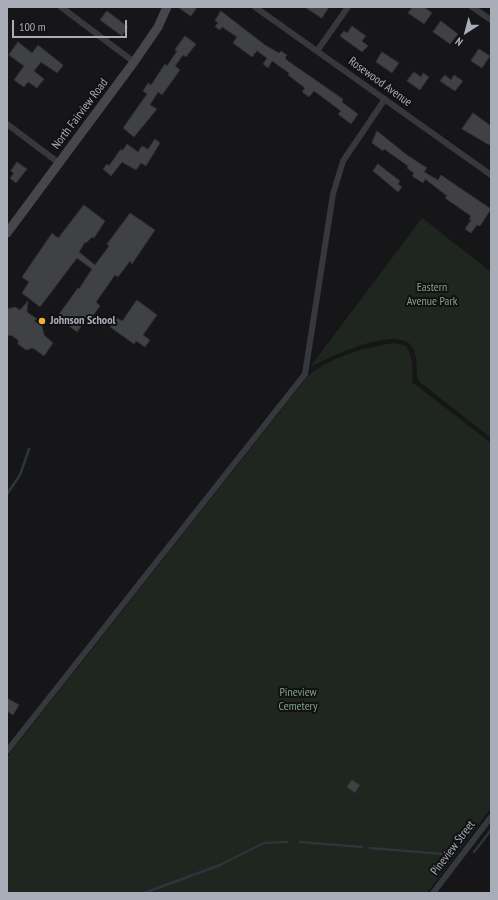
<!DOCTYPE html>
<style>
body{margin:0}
#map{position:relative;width:498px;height:900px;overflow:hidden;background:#161618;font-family:"PT Sans Narrow",sans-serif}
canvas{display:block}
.frame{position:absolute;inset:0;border:8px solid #a8adb8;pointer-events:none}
.north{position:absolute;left:446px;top:12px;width:40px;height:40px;-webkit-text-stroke:3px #111113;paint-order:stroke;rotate:216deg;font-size:11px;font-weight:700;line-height:16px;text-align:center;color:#a8adb8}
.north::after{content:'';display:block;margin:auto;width:14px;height:18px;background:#a8adb8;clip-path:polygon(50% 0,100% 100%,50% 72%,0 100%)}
.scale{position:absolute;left:12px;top:20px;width:115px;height:18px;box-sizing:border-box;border:2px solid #a8adb8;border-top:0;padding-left:5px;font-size:12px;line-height:14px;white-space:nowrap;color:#a8adb8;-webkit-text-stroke:3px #111113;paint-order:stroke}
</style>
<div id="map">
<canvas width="498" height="900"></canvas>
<div class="frame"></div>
<div class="north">N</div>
<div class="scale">100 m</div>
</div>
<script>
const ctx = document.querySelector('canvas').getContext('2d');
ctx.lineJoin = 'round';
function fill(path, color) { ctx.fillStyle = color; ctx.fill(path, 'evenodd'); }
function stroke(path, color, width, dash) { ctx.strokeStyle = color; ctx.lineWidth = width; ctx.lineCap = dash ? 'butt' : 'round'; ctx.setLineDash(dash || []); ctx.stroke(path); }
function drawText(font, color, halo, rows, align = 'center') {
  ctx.font = font + ' "PT Sans Narrow",sans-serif'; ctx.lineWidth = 4; ctx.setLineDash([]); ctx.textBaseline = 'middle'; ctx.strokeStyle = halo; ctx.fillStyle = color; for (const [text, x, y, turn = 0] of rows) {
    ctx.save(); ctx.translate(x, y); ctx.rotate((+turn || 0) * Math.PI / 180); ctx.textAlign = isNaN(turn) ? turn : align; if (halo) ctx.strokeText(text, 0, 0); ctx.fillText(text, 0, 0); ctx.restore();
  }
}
const green = new Path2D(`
 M422,218L491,272V438L421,383L418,379C416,370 418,351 410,344C391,327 329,357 310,367Z
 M395,343L406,346C413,356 413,369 412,382L491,443V808L427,893H7V757L307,377C330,357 365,347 395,343Z`);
const stream = new Path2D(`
 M7,494L20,475L29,449
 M300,842L362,847
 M370,848L443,854
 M474,852L491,830
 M144,893L220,865L264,843L287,842`);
const building = new Path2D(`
 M178,7H197L191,16Z
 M305,7H329L322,18Z
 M413,7H424L432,13L424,24L408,13Z
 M107,11L128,27L122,36L100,20Z
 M221,11L265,45L279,53L281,51L287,55L285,58L288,61L343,99L342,102L358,114L351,124L338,114L341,111L314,91L309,97L302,92L305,88L288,75L289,73L272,61L268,68L263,64L267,58L257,51L252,57L233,43L237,37L222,27L220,30L215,27L218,22L215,21Z
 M441,21L458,34L450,44L433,32Z
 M352,26L366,36L362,41L368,46L362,52L340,36L344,31L347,33Z
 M185,36L196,44L186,57L183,55L175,66L180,70L162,95L158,92L150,105L157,109L134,137L123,128L147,94L143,91L148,83L151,85L165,64L167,66L177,51L175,50Z
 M18,42L32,53L38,45L63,65L62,67L57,73L41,62L34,71L44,79L37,88L28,82L24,87L14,80L24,66L9,55Z
 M479,49L490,56L482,68L471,61Z
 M382,52L399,63L392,73L376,62Z
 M414,72L421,77L423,73L429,77L420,90L407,81Z
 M445,75L451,80L454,75L463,81L455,91L440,81Z
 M473,113L491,126V141L489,145L462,129Z
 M377,131L407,155L427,168L424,172L438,180L441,175L491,209L480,226L477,225L471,233L465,229L471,220L469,219L471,216L445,198L447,196L425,179L423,183L412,176L414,173L407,168L408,166L384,149L383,151L372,143Z
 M155,139L160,143L146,166L141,163L136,170L122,162L111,176L103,169L107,164L109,166L120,150H123L127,144L138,152L142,146L148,149Z
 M17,162L27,169L16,183L10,178L14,173L11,171Z
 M378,164L400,181L398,184L402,187L398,192L373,171Z
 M84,205L105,221L94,238L92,237L86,243L85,242L79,252L95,265L109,246L107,244L130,213L155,230L132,264L130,261L118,277L115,275L96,302L100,306L87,324L84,322L77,332L57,317L78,288L79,289L92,269L77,258L40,307L22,293L29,282L22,277L52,233L58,238Z
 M137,300L157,315L143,335L150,340L145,347L136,341L134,344L110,327L117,318L122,321Z
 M28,301L27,312L37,319L34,321L42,326L44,335L53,343L44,356L33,348L26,350L18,344V340L11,335L7,336V309L15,307L20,310Z
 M7,698L19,705L13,715L7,711Z
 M352,780L360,785L355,793L347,787Z`);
const street = new Path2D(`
 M61,7L134,62
 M255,7L491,175
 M472,7L491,20
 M317,51L348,7
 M7,124L59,163
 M7,751L305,374L333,194L343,161L385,99
 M433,893L491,817`);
const secondary = new Path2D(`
 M7,233L134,62L158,27L167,7`);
const markers = [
 [42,321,4,"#f2b134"]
];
const streetNames = [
 ["Rosewood Avenue",380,82,36],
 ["North Fairview Road",80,114,-53],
 ["Pineview Street",453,848,-53]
];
const parkNames = [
 ["Eastern",432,288],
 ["Avenue Park",432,302],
 ["Pineview",298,693],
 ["Cemetery",298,707]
];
const poiNames = [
 ["Johnson School",50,321]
];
fill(green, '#1e261f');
stroke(stream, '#2c353c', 2.5);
fill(building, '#404145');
stroke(building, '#303034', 1);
stroke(street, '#37383d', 6);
stroke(secondary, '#45474d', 9);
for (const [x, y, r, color] of markers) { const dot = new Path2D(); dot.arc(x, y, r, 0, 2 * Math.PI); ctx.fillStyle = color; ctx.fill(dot); stroke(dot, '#111113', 1.5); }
drawText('12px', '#a8adb8', '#111113', streetNames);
drawText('12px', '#7fa381', '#111113', parkNames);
drawText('bold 12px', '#a8adb8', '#111113', poiNames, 'left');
</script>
